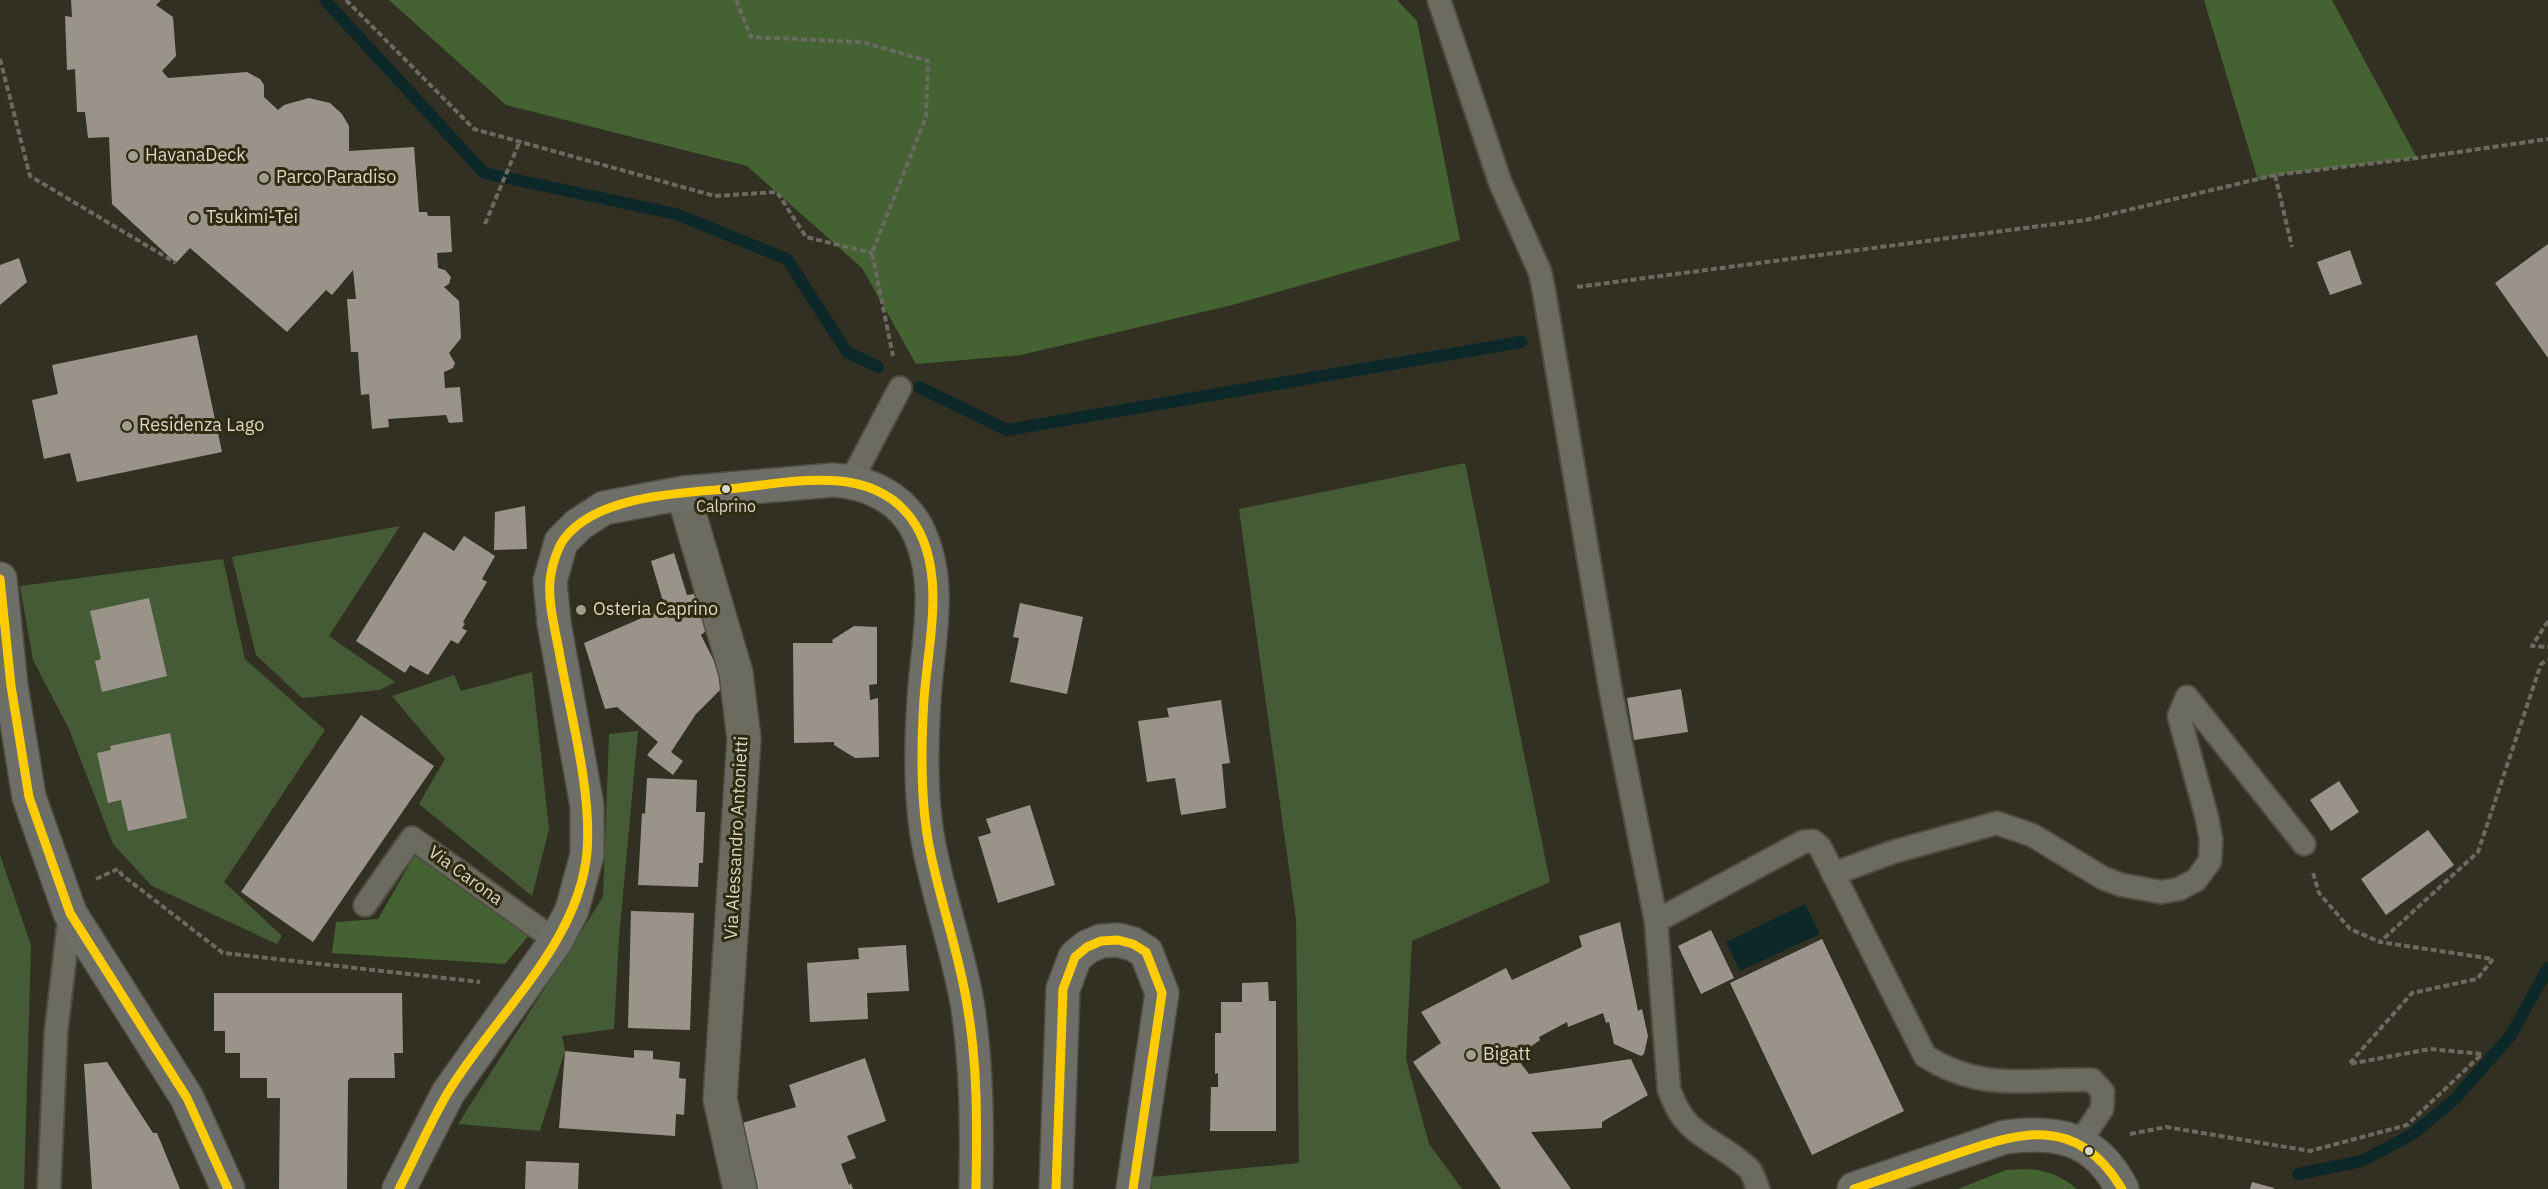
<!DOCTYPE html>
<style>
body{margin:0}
canvas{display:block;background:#323022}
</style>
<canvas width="2548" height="1189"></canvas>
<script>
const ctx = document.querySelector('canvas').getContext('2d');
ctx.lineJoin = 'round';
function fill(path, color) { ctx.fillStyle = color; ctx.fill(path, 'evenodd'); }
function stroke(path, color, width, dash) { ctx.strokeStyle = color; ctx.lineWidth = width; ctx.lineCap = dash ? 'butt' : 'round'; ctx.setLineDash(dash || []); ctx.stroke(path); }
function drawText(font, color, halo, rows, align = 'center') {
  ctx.font = font + ' "IBM Plex Sans",sans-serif'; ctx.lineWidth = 6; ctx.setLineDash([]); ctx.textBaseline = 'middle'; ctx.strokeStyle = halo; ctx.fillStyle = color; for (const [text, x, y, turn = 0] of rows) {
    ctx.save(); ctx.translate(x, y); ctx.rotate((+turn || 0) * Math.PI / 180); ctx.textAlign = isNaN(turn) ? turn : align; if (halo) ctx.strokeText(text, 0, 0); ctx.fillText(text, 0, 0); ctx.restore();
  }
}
const green = new Path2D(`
 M1465,463L1550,882L1412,941L1406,1059L1429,1144L1462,1189H1152L1151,1177L1299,1163L1296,919L1239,509Z
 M400,526L329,636L395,682L380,690L302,698L256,655L232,557Z
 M223,559L245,659L325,730L224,882L282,936L277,944L152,886L113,844L69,729L33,660L20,586Z
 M532,672L549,829L532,896L419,804L445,759L392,696L454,675L461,691Z
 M638,731L619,938L614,1029L562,1036L565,1051L540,1131L458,1124L603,897L609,734Z
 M0,855L31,945L24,1189H0Z`);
const forest = new Path2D(`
 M389,0H1397L1417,21L1460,240L1232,305L1021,355L916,364L862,268L747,166L506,105Z
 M2204,0H2332L2417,158L2275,175L2258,180Z
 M416,853L529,935L505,964L332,953L336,922L378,919Z
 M2026,1169C2046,1170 2062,1176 2077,1189H1958L2006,1170Z`);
const water = new Path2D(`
 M1805,904L1820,934L1740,971L1726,942Z`);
const stream = new Path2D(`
 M325,0L484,173L676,214L787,259L847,352L878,367
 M919,387L1007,430L1521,342
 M2298,1174L2362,1161L2413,1134L2455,1099L2511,1035L2548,968`);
const building = new Path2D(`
 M71,0H161L156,5L173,17L176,56L162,71L168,78L247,72L260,79L264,85V97L278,110L284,105L309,98L330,103L342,114L349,126V151L414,147L419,212H427L428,216H450L452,252L437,253L438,268L445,270L451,277L449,284L444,287L459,301L461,338L449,353L455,363L453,368L444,372L445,388L460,387L463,422L449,423L446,415L388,419L389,427L372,429L369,394L361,395L358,352H351L347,299H356L353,270L332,295L326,290L287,332L190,248L176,263L112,204L109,137L88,138L85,112H77L75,69L67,70L65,16L72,17Z
 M2548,244V358L2495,283Z
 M2350,250L2362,284L2330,295L2317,262Z
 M19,258L27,282L0,305V265Z
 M197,335L222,452L77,482L70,453L44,459L32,400L58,394L52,365Z
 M525,506L527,549L494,550L495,512Z
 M424,532L454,551L464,536L495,556L482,579L487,582L463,622L465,624L462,628L467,631L458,644L451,640L428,675L410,665L405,673L356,641Z
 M674,553L687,595L694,594L711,627L701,635L713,659L730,680L696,714L671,752L683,761L673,775L647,755L658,742L617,707L605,709L584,643L665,608L651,561Z
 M149,598L167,676L102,692L95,661L101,659L90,611Z
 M1020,603L1083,617L1067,694L1010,682L1019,638L1013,637Z
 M854,626L877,627V684L869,685L870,700L878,698L879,757L855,758L834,745V742L794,743L793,643H833L832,640Z
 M1681,689L1688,732L1634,740L1627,698Z
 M1221,700L1230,763L1222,764L1226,808L1181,815L1175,778L1147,782L1138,721L1169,717L1167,708Z
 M361,715L434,766L313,942L241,892Z
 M170,733L187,818L128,831L121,800L108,803L97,753L111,750L110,746Z
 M647,778L697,780L696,812H705L703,863H699L698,887L638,885L642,813L645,814Z
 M2339,781L2359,812L2331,831L2310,800Z
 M1030,805L1055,885L998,903L978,837L991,833L986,819Z
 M2428,830L2454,865L2386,915L2361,879Z
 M631,911L694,913L690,1030L628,1028Z
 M1620,922L1638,1011L1642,1009L1648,1036L1644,1054L1641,1056L1614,1044L1609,1022L1606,1023L1603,1013L1568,1027L1567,1022L1539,1037L1540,1040L1516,1057L1529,1074L1631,1059L1648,1095L1602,1122V1128L1531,1132L1571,1189H1501L1413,1062L1441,1043L1421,1012L1506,968L1512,980L1582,947L1579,936Z
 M1711,930L1734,978L1701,994L1678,946Z
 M1822,939L1904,1111L1812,1155L1730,983Z
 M906,945L909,991L867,993L868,1019L810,1022L807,963L859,959L858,948Z
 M1268,982L1269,1001H1276V1131H1210L1211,1087H1218V1073L1215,1074V1033H1221V1002H1242V983Z
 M214,993H402L403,1053H394L395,1078H350L348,1081L347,1189H279L280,1098H267V1078H240V1053H225V1031H214Z
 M634,1050L653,1051V1059L680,1062L679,1078L686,1079L684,1115L676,1114L675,1136L559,1128L565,1051L634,1058Z
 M865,1058L886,1121L847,1136L856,1158L841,1164L849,1185L851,1183L853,1189H750L742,1123L796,1107L789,1085Z
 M107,1062L153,1133H157L180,1189H92L84,1064Z
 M526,1161L579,1163L578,1189H525Z
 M2252,1182L2274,1188V1189H2250Z`);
const path = new Path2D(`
 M346,0L474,129L715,196L777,192L806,237L872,253
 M736,0L751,37L862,42L928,61L926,117L872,253L893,356
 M0,59L30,176L176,263
 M2275,175L2292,247
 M485,224L520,141
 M1577,287L2086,220L2275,175L2417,158L2548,139
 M2548,621L2532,646L2548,647
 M2313,873L2319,893L2350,929L2380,942
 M96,879L118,869L122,875L223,953L480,982
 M2130,1134L2166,1127L2310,1151L2407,1125L2482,1054L2430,1049L2349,1064L2412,993L2477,979L2493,959L2380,942L2478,852L2541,664L2548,660`);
const lane = new Path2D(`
 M1439,0L1500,182L1540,272L1544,291L1611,693L1656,921L1669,1089C1685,1139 1715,1137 1748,1168C1753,1172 1755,1182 1758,1189
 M851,481L900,388
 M1833,874L1893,852L1997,823L2032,835L2103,878L2122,885L2161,892L2179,889L2196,880L2210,861L2211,840L2207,818L2179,716L2187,697L2304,844
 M365,905L412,838L556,941
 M1656,921L1803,842L1813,841L1820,847L1925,1056C1983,1093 2028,1078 2092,1080L2103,1092L2102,1109L2080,1142
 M49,1189L56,1032L70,913`);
const street = new Path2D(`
 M683,493L736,673L744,739L720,1099L740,1189`);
const secondary = new Path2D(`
 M0,579L11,686L29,797L70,913L187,1098L228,1189
 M399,1189L448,1093L556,941L572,910L587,855V806L554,623L550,581L561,542L578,525L604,508L683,493L833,480C869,482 905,499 920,535C943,588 927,644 924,700C921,746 920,796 928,840C938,897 959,952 968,1008C977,1070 977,1127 976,1189
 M1056,1189L1063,989L1075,957L1087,947L1101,941L1118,940L1133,944L1146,952L1162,993L1133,1189
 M1854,1189L2005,1137C2058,1130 2096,1138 2122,1189`);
const bus1 = new Path2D(`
 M0,579L11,686L29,797L70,913L187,1098L228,1189
 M399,1189C415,1158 429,1125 447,1094C492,1018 579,945 587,852C592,790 570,713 559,651C555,629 548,603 550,581C551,569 557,548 564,539C596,496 678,493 728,489C784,484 861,463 905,511C950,560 928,640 924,699C921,746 920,794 928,840C938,896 958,948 967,1004C978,1065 977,1127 976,1189
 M1056,1189L1063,989L1075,957L1087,947L1101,941L1118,940L1133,944L1146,952L1162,993L1133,1189
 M1854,1189C1886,1178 1918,1167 1950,1156C2020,1132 2076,1113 2122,1189`);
const markers = [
 [133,156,6,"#9f9d8e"],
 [264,178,6,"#9f9d8e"],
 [194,218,6,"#9f9d8e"],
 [127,426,6,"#9f9d8e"],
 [726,489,5,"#dad7c8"],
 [581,610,6,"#9f9d8e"],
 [1471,1055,6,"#9f9d8e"],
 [2089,1151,5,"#dad7c8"]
];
const busNames = [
 ["Calprino",726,507]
];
const poiNames = [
 ["HavanaDeck",145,156],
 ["Parco Paradiso",276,178],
 ["Tsukimi-Tei",206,218],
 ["Residenza Lago",139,426],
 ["Osteria Caprino",593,610],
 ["Bigatt",1483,1055]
];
const streetNames = [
 ["Via Alessandro Antonietti",737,838,-87],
 ["Via Carona",465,876,36]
];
fill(green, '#455b36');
fill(forest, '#456232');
fill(water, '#0c2829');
stroke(stream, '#0c2829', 12);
fill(building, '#9a938a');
stroke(lane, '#4f4d41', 26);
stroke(street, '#4f4d41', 36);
stroke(secondary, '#4f4d41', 36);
stroke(path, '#6b6a60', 4, [6, 3]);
stroke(lane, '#6c6b5f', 22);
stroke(street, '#6c6b5f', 33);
stroke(secondary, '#6e6e68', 33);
stroke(bus1, '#fc0', 9);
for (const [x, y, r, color] of markers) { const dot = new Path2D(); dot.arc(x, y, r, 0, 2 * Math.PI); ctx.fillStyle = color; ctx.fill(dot); stroke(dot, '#2f2b11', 2); }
drawText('16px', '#dad7c8', '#2f2b11', busNames);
drawText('18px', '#dad7c8', '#2f2b11', poiNames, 'left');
drawText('18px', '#dad7c8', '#2f2b11', streetNames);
</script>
